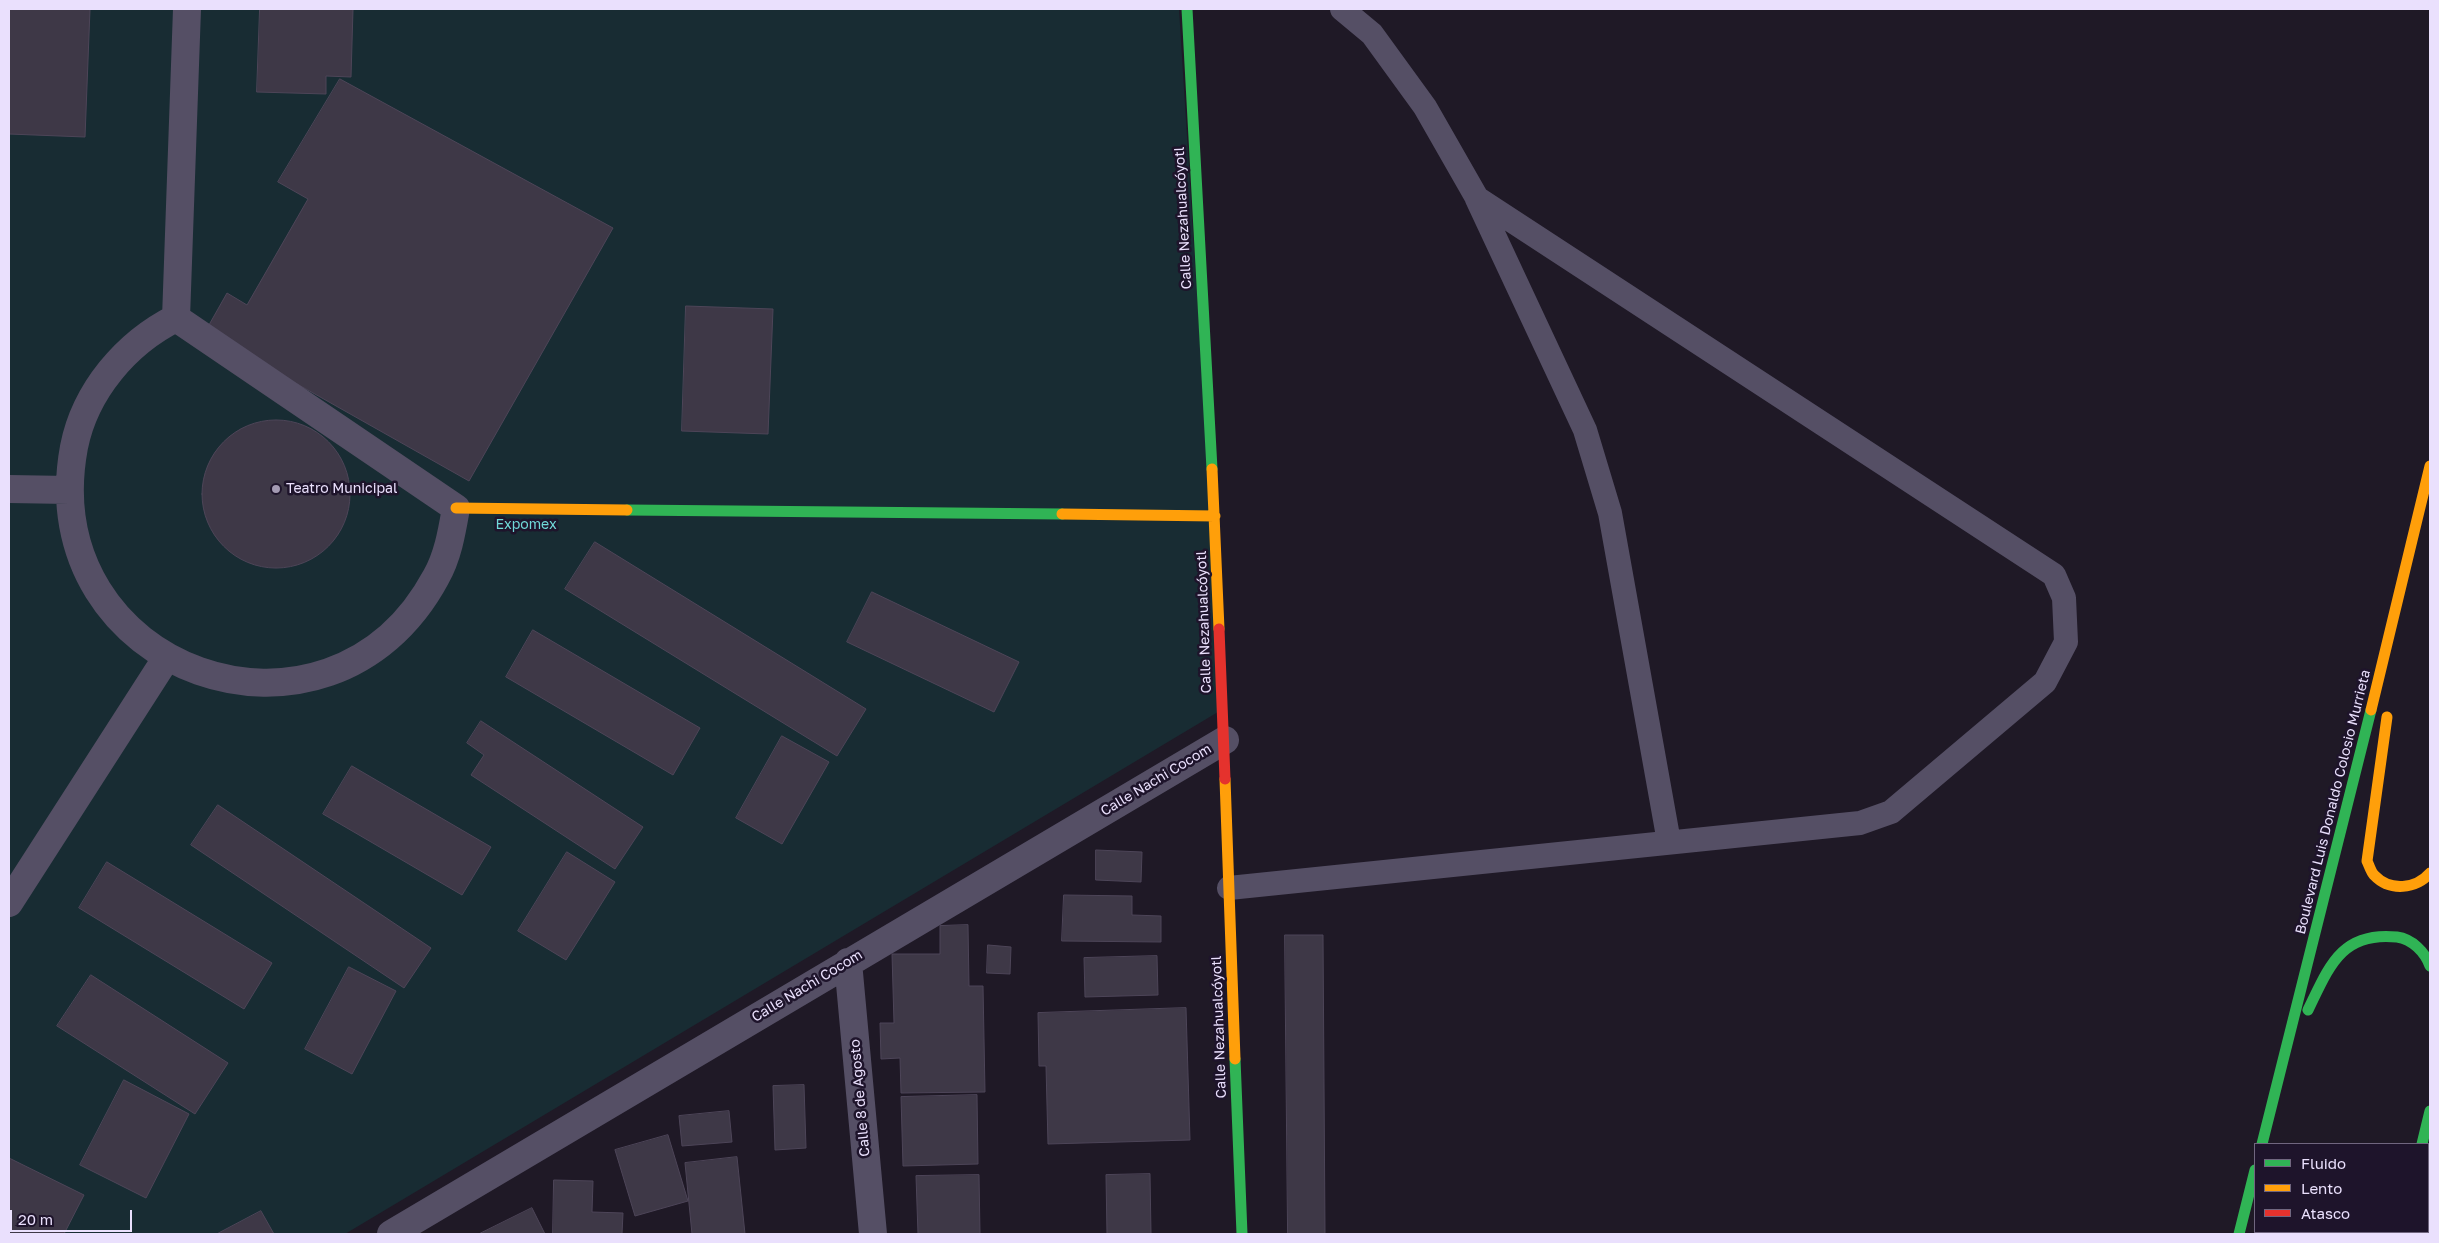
<!DOCTYPE html>
<meta charset="utf-8">
<style>
body{margin:0}
#map{position:relative;width:2439px;height:1243px;overflow:hidden;background:#1f1926;font-family:"Golos Text",sans-serif}
canvas{display:block}
.frame{position:absolute;inset:0;border:10px solid #eae0fd;pointer-events:none}
.legend{position:absolute;left:2254px;top:1143px;width:175px;height:90px;box-sizing:border-box;background:#1e142b;border:1px solid #70667f;margin:0;padding:6px 9px;list-style:none;font-size:15px;color:#eae0fd}
.legend li{display:flex;align-items:center;gap:10px;height:25px}
.legend b{width:25px;border:1px solid #70667f}
.scale{position:absolute;left:10px;top:1210px;width:122px;height:22px;box-sizing:border-box;border:2px solid #eae0fd;border-top:0;padding-left:6px;font-size:15px;line-height:18px;white-space:nowrap;color:#eae0fd;-webkit-text-stroke:4px #1e142b;paint-order:stroke}
</style>
<div id="map">
<canvas width="2439" height="1243"></canvas>
<div class="frame"></div>
<ul class="legend">
<li><b style="height:6px;background:#30b455"></b>Fluido</li>
<li><b style="height:6px;background:#ff9f0a"></b>Lento</li>
<li><b style="height:6px;background:#e5322d"></b>Atasco</li>
</ul>
<div class="scale">20 m</div>
</div>
<script>
const ctx = document.querySelector('canvas').getContext('2d');
ctx.lineJoin = 'round';
function fill(path, color) { ctx.fillStyle = color; ctx.fill(path, 'evenodd'); }
function stroke(path, color, width, dash) { ctx.strokeStyle = color; ctx.lineWidth = width; ctx.lineCap = dash ? 'butt' : 'round'; ctx.setLineDash(dash || []); ctx.stroke(path); }
function drawText(font, color, halo, rows, align = 'center') {
  ctx.font = font + ' "Golos Text",sans-serif'; ctx.lineWidth = 5; ctx.setLineDash([]); ctx.textBaseline = 'middle'; ctx.strokeStyle = halo; ctx.fillStyle = color; for (const [text, x, y, turn = 0] of rows) {
    ctx.save(); ctx.translate(x, y); ctx.rotate((+turn || 0) * Math.PI / 180); ctx.textAlign = isNaN(turn) ? turn : align; if (halo) ctx.strokeText(text, 0, 0); ctx.fillText(text, 0, 0); ctx.restore();
  }
}
const green = new Path2D(`
 M9,9H1179L1223,709L345,1234H9Z`);
const building = new Path2D(`
 M9,9H90L85,137L9,134Z
 M260,9H353L351,77L326,76V94L257,92Z
 M340,79L613,228L469,481L205,332L227,293L247,305L308,199L278,182Z
 M686,306L773,309L768,434L682,431Z
 M202 494a74 74 0 1 1 148 0a74 74 0 1 1-148 0Z
 M595,542L866,709L837,756L565,589Z
 M872,592L1019,662L994,712L847,642Z
 M533,630L700,728L673,775L506,677Z
 M481,721L643,827L615,869L471,775L484,755L467,743Z
 M782,736L829,762L782,844L736,818Z
 M352,766L491,847L462,895L323,814Z
 M218,805L431,948L404,988L191,845Z
 M1096,850L1142,852L1141,882L1096,880Z
 M567,852L615,882L566,960L518,931Z
 M107,862L272,963L244,1009L79,908Z
 M1064,895L1132,896V915L1161,916V942L1062,941Z
 M968,925L969,986H983L985,1092L901,1093L900,1058L881,1059L880,1023H894L892,954H940V926Z
 M1285,935H1323L1325,1234H1288Z
 M988,945L1011,947L1010,974L987,973Z
 M1157,956L1158,995L1085,997L1084,958Z
 M349,967L396,991L352,1074L305,1049Z
 M91,975L228,1063L195,1114L57,1026Z
 M1186,1008L1190,1140L1048,1144L1046,1066H1039L1038,1013Z
 M124,1080L189,1114L146,1198L80,1165Z
 M804,1085L806,1148L775,1150L773,1086Z
 M977,1095L978,1164L903,1166L901,1097Z
 M729,1111L732,1142L682,1146L679,1116Z
 M668,1135L688,1201L635,1216L615,1150Z
 M737,1157L745,1234H692L685,1163Z
 M9,1158L84,1195L64,1234H9Z
 M1150,1174L1151,1234H1107L1106,1175Z
 M979,1175L980,1234H918L916,1176Z
 M554,1180L593,1181L592,1212L623,1213L622,1234H553Z
 M532,1208L545,1234H479Z
 M261,1211L274,1234H217Z`);
const lane = new Path2D(`
 M1477,199L1585,430L1610,513L1669,842
 M1229,888L1860,823L1891,812L2045,682L2066,642L2064,598L2054,575L1477,198L1425,107L1372,34L1342,9`);
const street = new Path2D(`
 M176,318L456,508C452,531 448,556 436,577C329,776 32,672 74,447C85,391 126,343 176,318Z
 M176,318L187,9
 M9,489L69,490
 M9,903L167,657
 M848,962L873,1234
 M391,1234L1225,740`);
const fast = new Path2D(`
 M1187,9L1212,469
 M627,510L1062,514
 M2308,1010C2329,967 2341,931 2397,937C2412,939 2425,952 2430,966
 M1235,1059L1242,1234
 M2262,1144L2371,710
 M2422,1144L2430,1111
 M2239,1234L2255,1170
 M2400,1234L2401,1232`);
const slow = new Path2D(`
 M1212,469L1219,629
 M456,508L627,510
 M1062,514L1215,516
 M2371,710L2430,466
 M2387,717L2367,861C2369,865 2371,872 2374,875C2390,892 2416,889 2430,873
 M1225,779L1235,1059`);
const jam = new Path2D(`
 M1219,629L1225,779`);
const markers = [
 [276,489,5,"#a39ab2"]
];
const streetNames = [
 ["Calle Nezahualcóyotl",1183,218,-93],
 ["Calle Nezahualcóyotl",1204,622,-92],
 ["Calle Nachi Cocom",1156,780,-31],
 ["Boulevard Luis Donaldo Colosio Murrieta",2333,802,-76],
 ["Calle Nachi Cocom",807,986,-31],
 ["Calle Nezahualcóyotl",1219,1027,-92],
 ["Calle 8 de Agosto",860,1098,-95]
];
const poiNames = [
 ["Teatro Municipal",286,489]
];
const parkNames = [
 ["Expomex",526,525]
];
fill(green, '#182c33');
fill(building, '#3e3847');
stroke(building, '#4d4558', 1);
stroke(lane, '#554f65', 24);
stroke(street, '#554f65', 28);
stroke(fast, '#30b455', 11);
stroke(slow, '#ff9f0a', 11);
stroke(jam, '#e5322d', 11);
for (const [x, y, r, color] of markers) { const dot = new Path2D(); dot.arc(x, y, r, 0, 2 * Math.PI); ctx.fillStyle = color; ctx.fill(dot); stroke(dot, '#1e142b', 2); }
drawText('14px', '#eae0fd', '#1e142b', streetNames);
drawText('14px', '#eae0fd', '#1e142b', poiNames, 'left');
drawText('14px', '#70d9d9', '#1e142b', parkNames);
</script>
